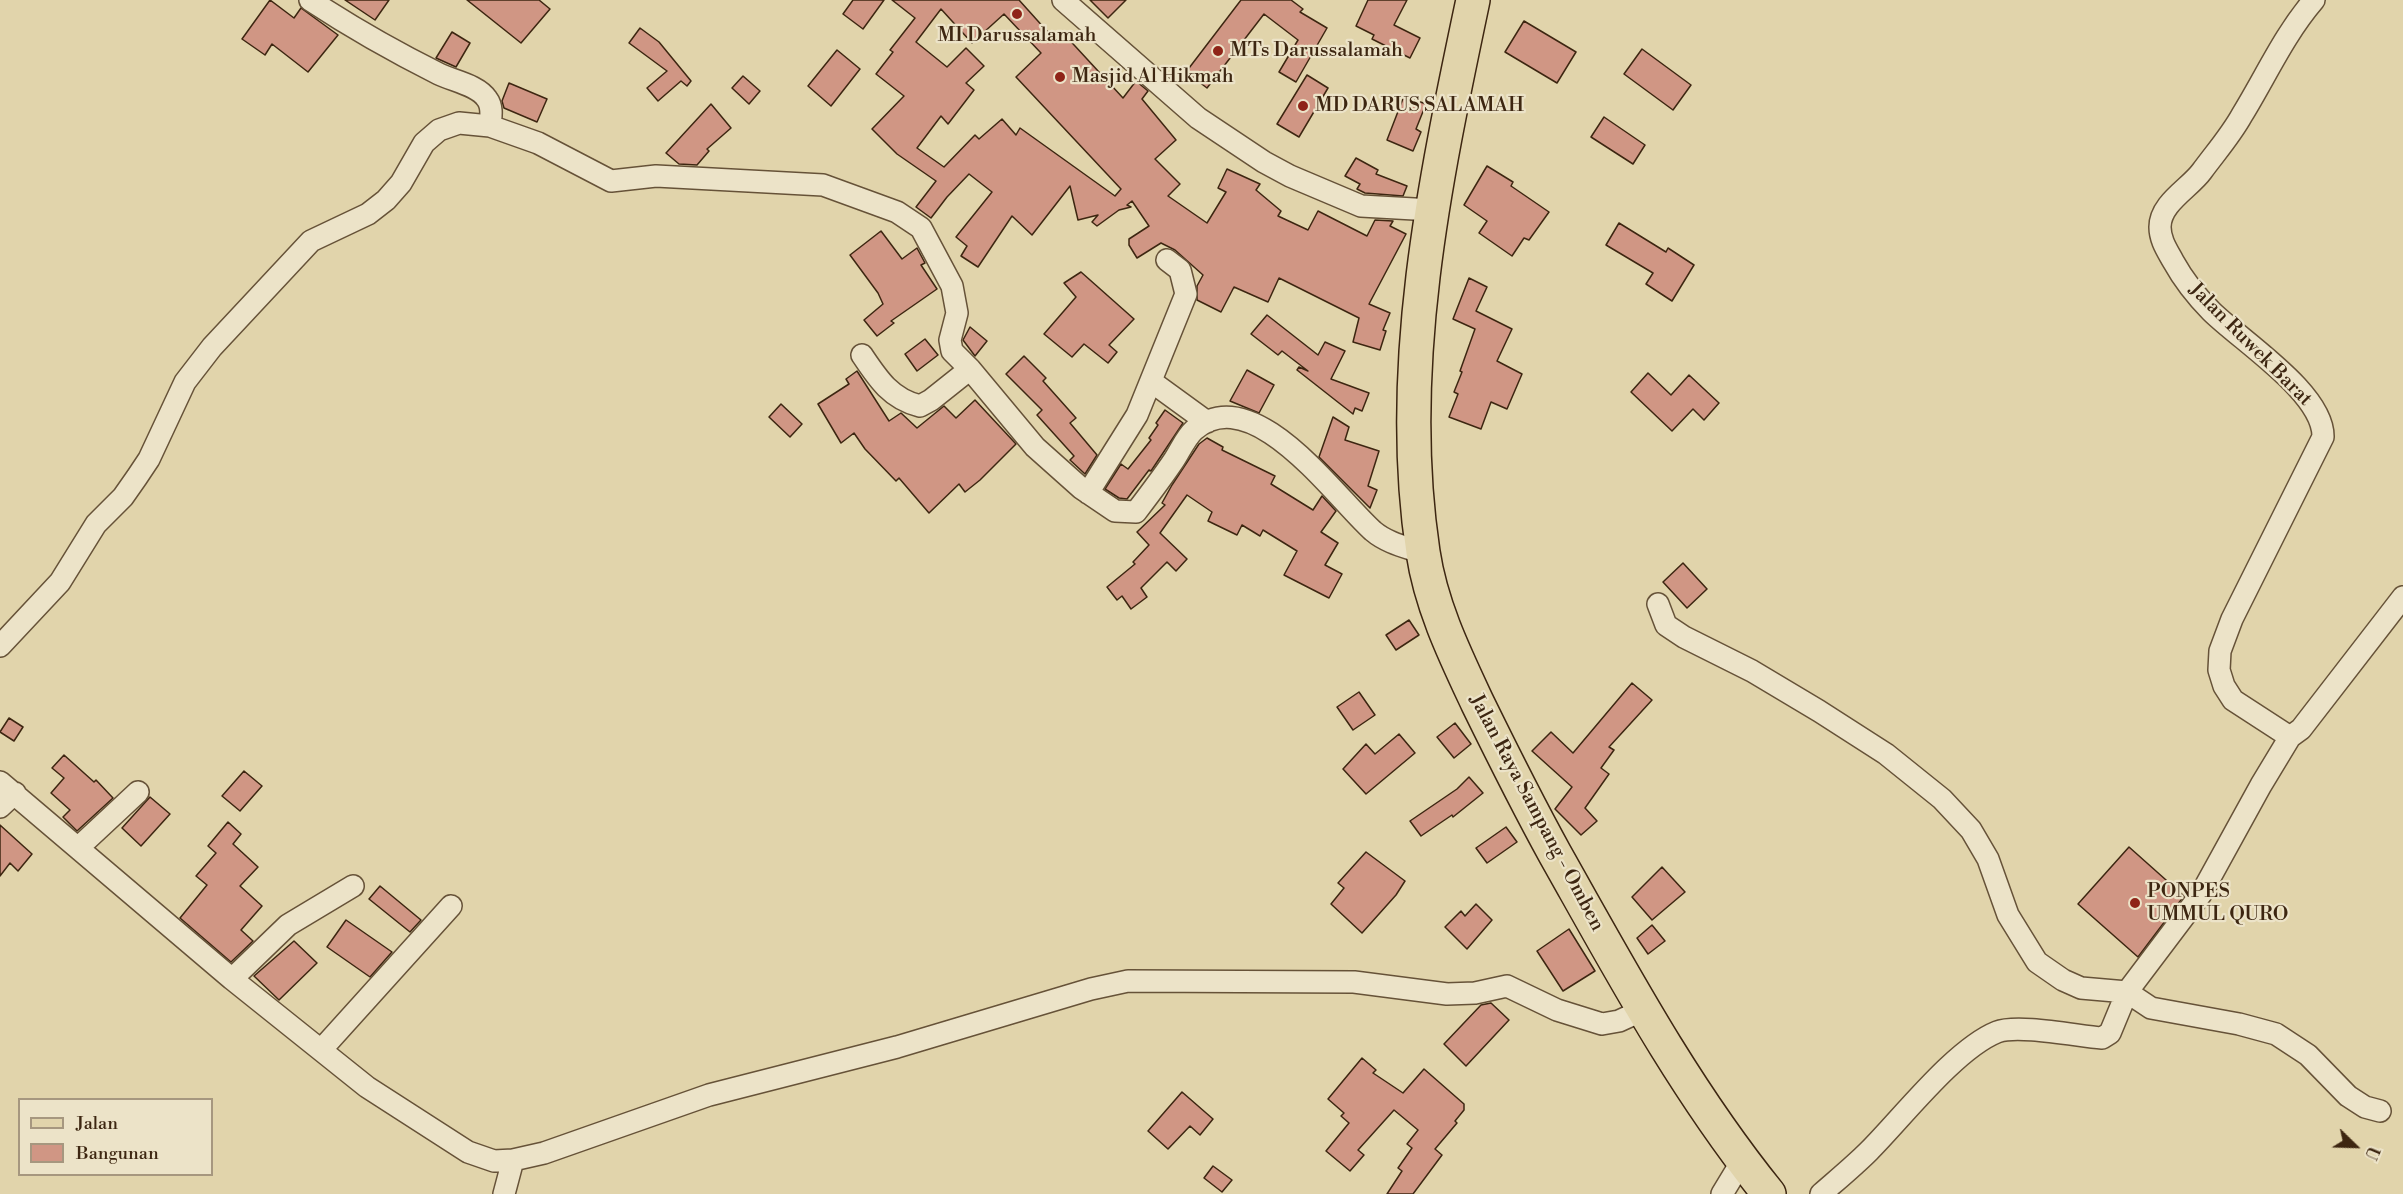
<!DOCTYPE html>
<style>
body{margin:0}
#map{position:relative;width:2403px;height:1194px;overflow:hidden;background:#e1d4ab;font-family:"Libre Bodoni",serif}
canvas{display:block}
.legend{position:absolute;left:18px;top:1098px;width:195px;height:78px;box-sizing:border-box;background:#ece3c8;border:2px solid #a6977f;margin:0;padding:8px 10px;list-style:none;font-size:18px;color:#3d2611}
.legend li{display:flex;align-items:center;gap:12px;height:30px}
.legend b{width:30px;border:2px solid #a6977f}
.north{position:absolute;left:2325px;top:1116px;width:60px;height:60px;-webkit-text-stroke:4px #ece3c8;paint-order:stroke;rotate:113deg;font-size:16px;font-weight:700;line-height:24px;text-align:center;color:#3d2611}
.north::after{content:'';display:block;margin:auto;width:21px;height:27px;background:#3d2611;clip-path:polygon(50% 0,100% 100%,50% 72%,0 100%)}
</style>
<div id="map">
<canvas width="2403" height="1194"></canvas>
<ul class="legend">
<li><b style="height:8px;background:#e1d4ab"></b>Jalan</li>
<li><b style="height:16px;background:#d09684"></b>Bangunan</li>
</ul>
<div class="north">U</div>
</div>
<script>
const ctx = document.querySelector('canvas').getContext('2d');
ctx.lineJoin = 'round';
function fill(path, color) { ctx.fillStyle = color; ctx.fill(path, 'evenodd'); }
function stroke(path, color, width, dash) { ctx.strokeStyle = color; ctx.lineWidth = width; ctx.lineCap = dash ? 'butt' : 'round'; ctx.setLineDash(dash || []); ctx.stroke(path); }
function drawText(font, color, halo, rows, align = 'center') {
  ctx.font = font + ' "Libre Bodoni",serif'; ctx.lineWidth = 4.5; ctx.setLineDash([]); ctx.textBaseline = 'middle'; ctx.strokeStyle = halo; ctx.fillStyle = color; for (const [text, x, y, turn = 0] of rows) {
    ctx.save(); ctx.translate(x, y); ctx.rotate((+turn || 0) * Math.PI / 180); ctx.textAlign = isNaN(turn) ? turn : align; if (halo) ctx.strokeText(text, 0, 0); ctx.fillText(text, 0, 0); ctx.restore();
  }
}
const building = new Path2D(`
 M270,0L294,18L301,8L338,35L308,72L272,44L265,55L242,39Z
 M345,0H389L375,20Z
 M467,0H539L550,9L521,43Z
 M853,0H884L863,29L843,14Z
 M892,0H1019L1055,40L1063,33L1123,98L1136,81L1148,91L1142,99L1176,140L1155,159L1180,184L1168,196L1207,223L1226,192L1218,188L1227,169L1260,184L1256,190L1281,211L1278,216L1308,230L1318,211L1367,236L1375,220L1393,221L1390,226L1406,234L1369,304L1390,313L1383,330L1386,331L1380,350L1353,342L1359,318L1279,278L1268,302L1234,287L1221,312L1197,300V286L1203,275L1175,250L1161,243L1137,258L1129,245V239L1149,226L1132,201L1127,205L1131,207L1119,210L1097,226L1092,222L1098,215L1078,220L1070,186L1032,235L1012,216L978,267L961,256L967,246L956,237L992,192L969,174L947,197L931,218L916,207L936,181L897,154L872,129L904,96L876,74L893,52L890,50L915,18ZM941,9L972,43L1004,14L1041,53L1016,77L1121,189L1115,196L1020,128L1016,135L1002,119L979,139L975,135L944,167L917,148L941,116L948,124L974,90L966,83L984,66L966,48L947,67L916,42Z
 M1090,0H1126L1108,18Z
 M1241,0H1291L1303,9L1300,12L1327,28L1296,82L1279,72L1298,40L1264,14L1207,88L1186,72Z
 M1368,0H1407L1394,25L1420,38L1410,58L1372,39L1374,35L1356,26Z
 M1524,21L1576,52L1557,83L1505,52Z
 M640,28L659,42L691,81L687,86L681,81L658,101L647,88L667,71L629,43Z
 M452,32L470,43L456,67L436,58Z
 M1642,49L1691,85L1673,110L1624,74Z
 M837,50L860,69L831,106L808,86Z
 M1307,75L1328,88L1299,137L1277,124Z
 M743,76L760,91L749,104L732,88Z
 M509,83L547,99L537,122L504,108L502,101Z
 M1404,96L1426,104L1416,129L1421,132L1413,151L1387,140Z
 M711,104L731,128L707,149L709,151L697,165L679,164L666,153Z
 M1604,117L1645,145L1633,164L1591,137Z
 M1356,158L1378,170L1376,174L1407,186L1403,196L1365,193L1357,189L1360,184L1345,176Z
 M1487,166L1513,182L1511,186L1549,212L1529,240L1524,238L1512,256L1479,233L1487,221L1464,205Z
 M1619,223L1666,252L1668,248L1694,265L1672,301L1646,284L1653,273L1606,245Z
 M881,231L902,259L917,248L925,263L921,265L937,289L891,321L894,323L877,336L864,320L883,304L878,293L850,255Z
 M1081,272L1134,319L1109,345L1117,352L1108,363L1084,344L1072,357L1044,334L1076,297L1064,283Z
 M1469,278L1487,287L1476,311L1512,329L1497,361L1522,374L1507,409L1491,402L1481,429L1449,417L1458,394L1454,392L1462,372L1460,371L1475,329L1453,319Z
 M1267,315L1318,355L1325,342L1345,351L1331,379L1369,393L1362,411L1355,408L1353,414L1297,370L1299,367L1308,371L1282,351L1278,355L1251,334Z
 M970,327L987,341L975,356L963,340Z
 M925,339L938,355L917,371L905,354Z
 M1024,356L1046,378L1043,381L1076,418L1070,423L1097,455L1085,474L1070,460L1074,456L1037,415L1042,410L1006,374Z
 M1247,370L1274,385L1259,413L1230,401Z
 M857,371L889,421L901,413L917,428L944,406L956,418L975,400L1016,444L980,480L965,492L959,484L929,513L899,478L896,481L865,449L854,433L841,443L818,404L849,384L846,379Z
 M1648,373L1671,395L1689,375L1719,403L1704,420L1693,409L1672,431L1631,392Z
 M781,404L802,424L790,437L769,417Z
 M1165,410L1183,423L1151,471L1149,470L1127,499L1119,498L1105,489L1121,464L1128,469L1151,440L1149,438L1158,425L1156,423Z
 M1333,417L1349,427L1345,440L1379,451L1368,486L1377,490L1370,508L1319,457Z
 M1207,438L1223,447L1222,450L1275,476L1271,484L1313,510L1322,496L1336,511L1321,532L1338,543L1325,565L1342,574L1329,598L1284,575L1297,551L1263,530L1260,536L1242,525L1237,535L1208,521L1212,512L1187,495L1160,533L1187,559L1176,571L1167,562L1141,588L1147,597L1131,609L1122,596L1117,600L1107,587L1135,564L1133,562L1149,545L1137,532L1165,505L1162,503L1172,485L1199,444Z
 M1683,563L1707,589L1687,608L1663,582Z
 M1409,620L1419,635L1396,650L1386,635Z
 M1632,683L1652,700L1609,747L1614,750L1601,768L1609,774L1585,808L1597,821L1581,835L1555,809L1572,787L1532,751L1551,732L1573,753Z
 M1359,692L1375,715L1353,730L1337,707Z
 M9,718L23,727L14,741L0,732Z
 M1455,723L1471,744L1454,758L1437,737Z
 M1399,734L1415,753L1366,794L1343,769L1366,744L1375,754Z
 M64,755L94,782L96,780L113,798L77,831L63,817L70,810L51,793L64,778L52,768Z
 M244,771L262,786L240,811L222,796Z
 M1469,777L1483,793L1453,817L1452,815L1421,836L1410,821L1457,789Z
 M150,797L170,814L141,846L122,828Z
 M228,822L241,834L233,844L258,867L240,886L262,906L241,930L253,941L231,962L180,918L207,885L196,876L216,853L208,846Z
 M0,825L32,854L18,871L10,863L0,876Z
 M1506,827L1517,842L1487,863L1476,848Z
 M2129,847L2184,896L2138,957L2078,904Z
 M1366,852L1405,881L1396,895L1362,933L1331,904L1344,888L1338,883Z
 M1662,867L1685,892L1652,920L1632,897Z
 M380,886L421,920L410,932L369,899Z
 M1476,904L1492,920L1467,949L1445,927L1461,911L1465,916Z
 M346,920L392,952L370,977L327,947Z
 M1652,925L1665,941L1648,954L1637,938Z
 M1569,929L1595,971L1563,991L1537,951Z
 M294,941L317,963L279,1000L254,976Z
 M1491,1003L1509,1020L1466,1066L1444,1044L1481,1005Z
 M1362,1058L1376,1070L1373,1073L1403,1093L1424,1069L1464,1104V1110L1455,1121L1457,1123L1435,1149L1442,1155L1413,1194H1387L1402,1171L1398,1168L1412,1148L1407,1144L1418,1130L1394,1110L1358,1150L1364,1155L1350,1171L1326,1151L1349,1123L1341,1116L1344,1113L1328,1099Z
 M1182,1092L1213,1119L1200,1135L1190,1126L1168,1149L1148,1131Z
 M1213,1166L1232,1180L1222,1192L1204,1178Z`);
const minor = new Path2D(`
 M310,0C351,27 395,52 439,74C453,81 478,85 487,99C493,107 491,117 490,126
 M1063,0L1198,118L1264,162L1290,176L1361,206L1432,210
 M862,355C878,379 891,399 920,406L931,400L970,369
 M1152,382L1207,422
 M1088,493L1137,415L1186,294L1180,270L1167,260
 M1658,604L1666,625L1684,637L1752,671L1819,711L1886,754L1942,799L1971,830L1988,859L2008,915L2037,962L2063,980L2081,988L2127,992L2151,1008L2239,1024L2276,1034L2308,1055L2348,1096L2365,1107L2380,1111
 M0,646L60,582L96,524L123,497L137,477L149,459L185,382L212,347L311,241L368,214L386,200L401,183L424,143L439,130L459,123L490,126L538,143L611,181L656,176L823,185L897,212L921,228L952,286L957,313L950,340L952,351L970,369L1035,447L1081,488L1115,511L1136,512C1149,495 1162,478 1174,460C1180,451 1186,437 1194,430C1253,379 1334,496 1373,531C1387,543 1406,547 1423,553
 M2290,737L2301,729L2403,597
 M0,782L232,979L367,1087L468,1152L494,1161L513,1160L544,1153L709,1095L897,1047L1091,989L1128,981L1354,982L1447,994L1475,993L1507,986L1557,1010L1602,1024L1619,1021L1643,1010
 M0,807L15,793
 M79,847L138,792
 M232,979L288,925L353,886
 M321,1050L451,906
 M504,1194L513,1160
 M1722,1194L1742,1161
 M1821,1194C1837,1180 1854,1166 1869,1151C1902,1118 1955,1049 1997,1032C2018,1024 2077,1036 2102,1038L2110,1033L2127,992L2201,894L2261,785L2290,737L2233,700L2224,686L2219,670L2220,651L2232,619L2323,437C2324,393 2241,341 2211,311C2197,297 2183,279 2173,261C2167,250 2160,240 2160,227C2160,203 2190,188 2202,171C2216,152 2231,135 2242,115C2266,76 2284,35 2314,0`);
const primary = new Path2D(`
 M1473,0C1435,180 1395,368 1423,552C1431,606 1455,655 1478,704C1503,755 1528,805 1555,854C1621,971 1684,1089 1769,1194`);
const markers = [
 [1017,14,6,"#8f2418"],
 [1218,51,6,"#8f2418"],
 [1060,77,6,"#8f2418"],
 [1303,106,6,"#8f2418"],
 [2135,903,6,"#8f2418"]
];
const poiNames = [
 ["MI Darussalamah",1017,36,"center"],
 ["MTs Darussalamah",1230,51],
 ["Masjid Al Hikmah",1072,77],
 ["MD DARUS SALAMAH",1315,106],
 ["PONPES",2147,892],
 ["UMMUL QURO",2147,915]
];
const streetNames = [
 ["Jalan Ruwek Barat",2250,345,45],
 ["Jalan Raya Sampang - Omben",1536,813,62]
];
fill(building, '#d09684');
stroke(building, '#3d2611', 1.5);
stroke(minor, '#665238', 24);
stroke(primary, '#3d2611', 36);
stroke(minor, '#ece3c8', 21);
stroke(primary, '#e1d4ab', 33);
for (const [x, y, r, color] of markers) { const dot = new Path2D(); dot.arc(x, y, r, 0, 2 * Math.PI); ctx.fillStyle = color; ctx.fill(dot); stroke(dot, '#ece3c8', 2); }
drawText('20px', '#3d2611', '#ece3c8', poiNames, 'left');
drawText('20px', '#3d2611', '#ece3c8', streetNames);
</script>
